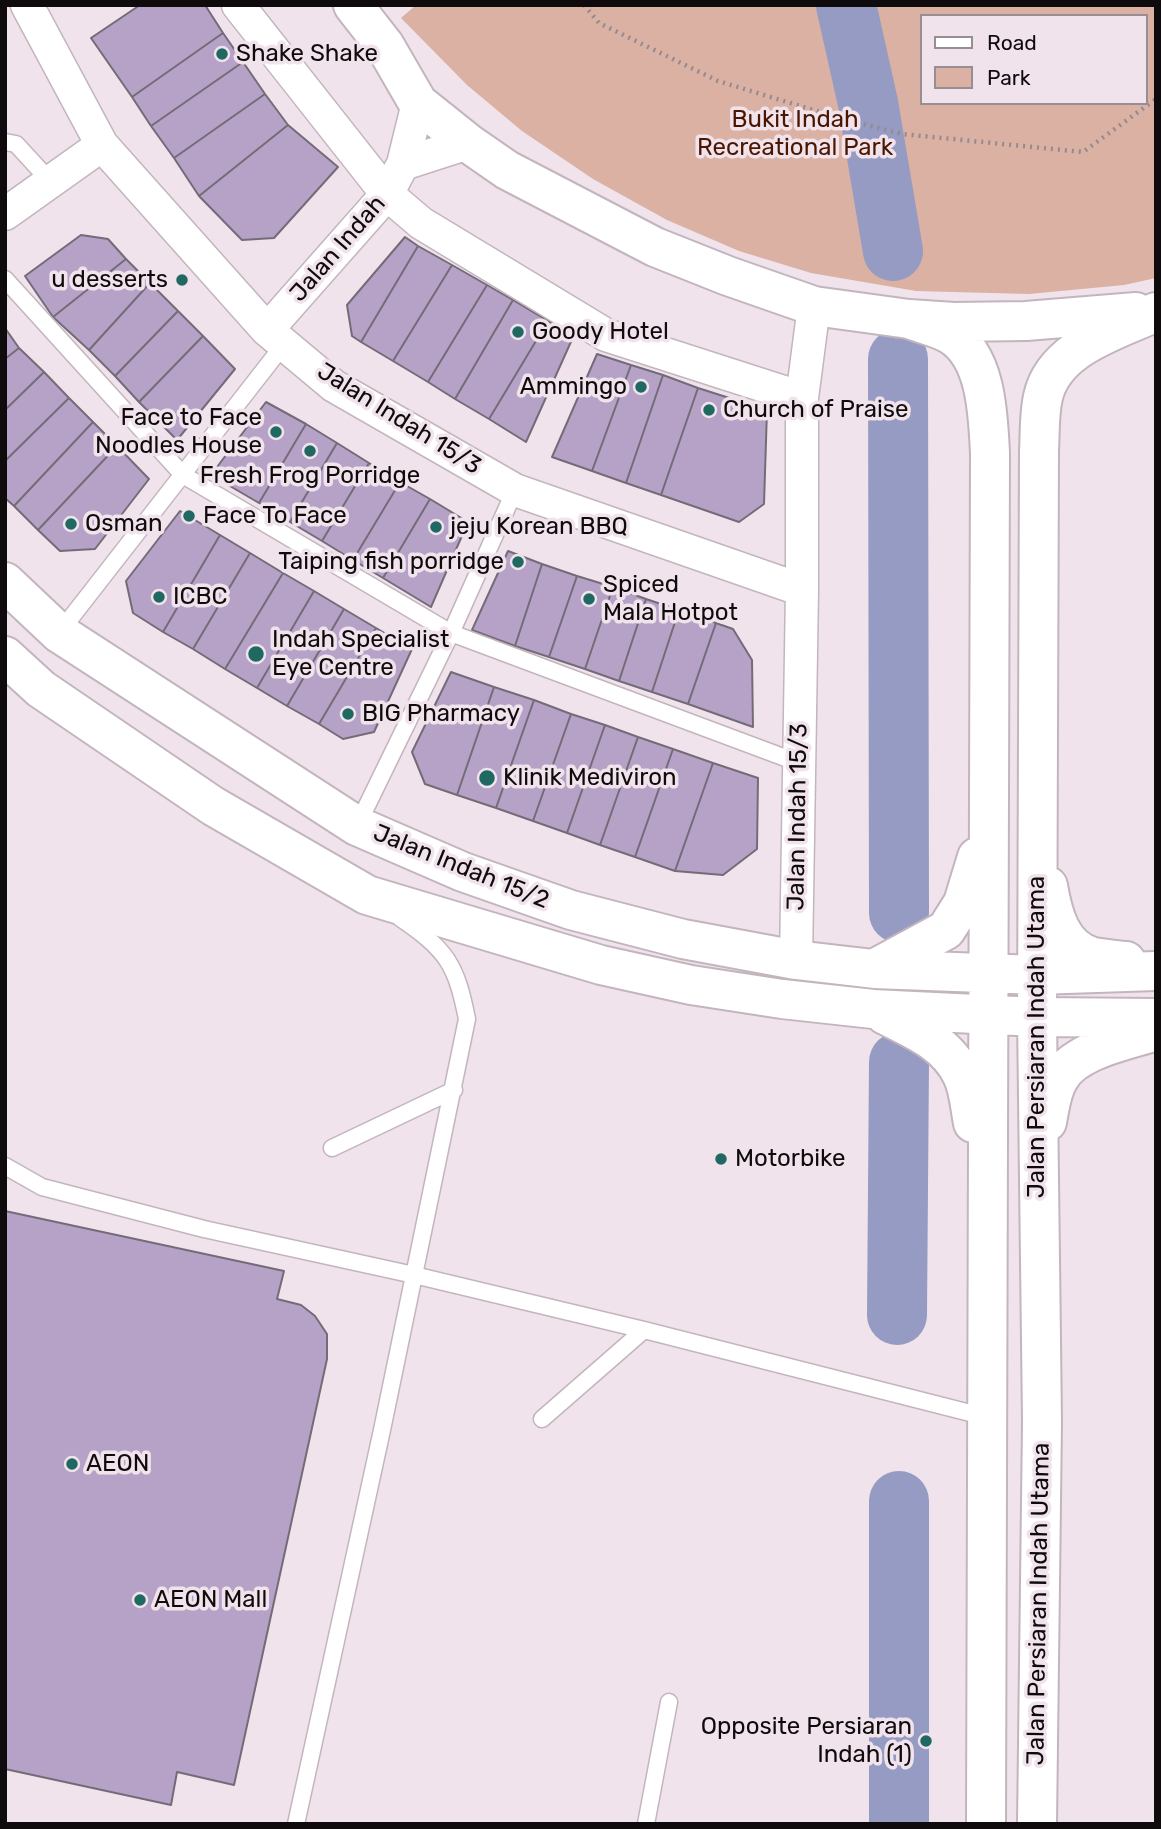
<!DOCTYPE html>
<style>
body{margin:0}
#map{position:relative;width:1161px;height:1829px;overflow:hidden;background:#f1e3ec;font-family:Rubik,sans-serif}
canvas{display:block}
.frame{position:absolute;inset:0;border:7px solid #0f0b0d;pointer-events:none}
.legend{position:absolute;left:920px;top:14px;width:228px;height:91px;box-sizing:border-box;background:#f1e3ec;border:2px solid #978d93;margin:0;padding:9px 12px;list-style:none;font-size:21px;color:#0f0b0d}
.legend li{display:flex;align-items:center;gap:14px;height:35px}
.legend b{width:35px;border:2px solid #978d93}
</style>
<div id="map">
<canvas width="1161" height="1829"></canvas>
<div class="frame"></div>
<ul class="legend">
<li><b style="height:9px;background:#fff"></b>Road</li>
<li><b style="height:19px;background:#dab1a2"></b>Park</li>
</ul>
</div>
<script>
const ctx = document.querySelector('canvas').getContext('2d');
ctx.lineJoin = 'round';
function fill(path, color) { ctx.fillStyle = color; ctx.fill(path, 'evenodd'); }
function stroke(path, color, width, dash) { ctx.strokeStyle = color; ctx.lineWidth = width; ctx.lineCap = dash ? 'butt' : 'round'; ctx.setLineDash(dash || []); ctx.stroke(path); }
function drawText(font, color, halo, rows, align = 'center') {
  ctx.font = font + ' Rubik,sans-serif'; ctx.lineWidth = 7; ctx.setLineDash([]); ctx.textBaseline = 'middle'; ctx.strokeStyle = halo; ctx.fillStyle = color; for (const [text, x, y, turn = 0] of rows) {
    ctx.save(); ctx.translate(x, y); ctx.rotate((+turn || 0) * Math.PI / 180); ctx.textAlign = isNaN(turn) ? turn : align; if (halo) ctx.strokeText(text, 0, 0); ctx.fillText(text, 0, 0); ctx.restore();
  }
}
const green = new Path2D(`
 M416,5H1156V278L1124,285L1029,294L916,291L811,273L739,251L667,220L593,179L522,131L467,85L401,18ZM921,16H1145V103H921Z`);
const river = new Path2D(`
 M846,5L868,103L893,251
 M898,359L899,913
 M897,1315L899,1062
 M899,1824V1501`);
const building = new Path2D(`
 M140,5H205L223,33L132,97L91,38Z
 M223,33L243,62L151,126L132,97Z
 M243,62L265,94L174,158L151,126Z
 M265,94L288,125L199,196L174,158Z
 M288,125L338,167L274,238L242,240L199,196Z
 M81,235L108,239L126,259L53,317L25,276Z
 M405,237L418,246L361,342L352,336L347,305Z
 M418,246L452,265L393,361L361,342Z
 M126,259L150,283L89,350L53,317Z
 M452,265L487,285L428,382L393,361Z
 M150,283L178,311L115,376L89,350Z
 M487,285L513,300L455,399L428,382Z
 M513,300L548,321L489,419L455,399Z
 M178,311L203,336L139,402L115,376Z
 M548,321L574,335L526,442L489,419Z
 M5,328L19,348L5,359Z
 M203,336L235,369L177,440L139,402Z
 M19,348L44,372L5,410V359Z
 M597,354L631,365L592,471L552,457Z
 M631,365L663,375L626,483L592,471Z
 M44,372L69,398L5,461V410Z
 M663,375L698,388L661,495L626,483Z
 M698,388L767,410L764,504L739,522L661,495Z
 M69,398L93,422L14,506L5,498V461Z
 M266,402L306,424L259,503L211,475Z
 M93,422L117,446L38,530L14,506Z
 M306,424L337,443L290,522L259,503Z
 M337,443L369,463L322,541L290,522Z
 M117,446L149,479L95,549L60,551L38,530Z
 M369,463L400,482L353,560L322,541Z
 M400,482L430,499L383,578L353,560Z
 M430,499L468,522L431,607L383,578Z
 M180,511L220,535L163,632L133,613L126,581Z
 M220,535L250,553L193,649L163,632Z
 M508,551L542,564L515,646L472,630Z
 M250,553L283,573L225,669L193,649Z
 M542,564L577,576L549,657L515,646Z
 M283,573L314,591L257,688L225,669Z
 M577,576L613,587L585,669L549,657Z
 M613,587L646,599L619,681L585,669Z
 M314,591L344,609L287,706L257,688Z
 M646,599L679,610L652,692L619,681Z
 M344,609L376,628L319,724L287,706Z
 M679,610L716,623L688,704L652,692Z
 M716,623L733,629L752,660L753,727L688,704Z
 M376,628L412,649L374,732L343,739L319,724Z
 M451,672L494,687L457,795L425,784L412,752Z
 M494,687L534,700L496,808L457,795Z
 M534,700L571,714L533,821L496,808Z
 M571,714L605,725L567,833L533,821Z
 M605,725L638,737L600,845L567,833Z
 M638,737L673,749L635,857L600,845Z
 M673,749L713,763L675,871L635,857Z
 M713,763L758,778L757,849L723,875L675,871Z
 M5,1211L284,1271L277,1299L301,1305L315,1316L327,1334V1359L234,1785L177,1772L171,1805L5,1769Z`);
const path = new Path2D(`
 M584,5L599,23L718,81L843,119L902,134L1083,152L1156,99`);
const lane = new Path2D(`
 M5,142L16,144L51,182
 M5,279L183,475L451,633L799,763
 M59,633L285,343
 M357,826L451,633L515,490
 M332,1148L454,1090
 M5,1166L42,1187L204,1229L414,1275L644,1330L986,1417
 M542,1419L644,1330
 M296,1824L382,1430L467,1019C456,964 447,950 400,918
 M646,1824L669,1702`);
const street = new Path2D(`
 M27,5L102,145L267,330L334,386L515,490L802,590
 M238,5L387,194L421,223L606,335L802,398
 M403,164L468,143
 M5,214L102,145
 M267,330L387,194L403,164L418,103
 M796,960L802,590V398L814,306`);
const secondary = new Path2D(`
 M353,5L385,46L418,103L468,143L507,170L655,247L728,276L814,306L909,319L954,322L1026,321L1136,312
 M909,319C922,324 940,328 951,335C987,357 988,416 990,453L986,1824
 M5,582L59,633L357,826L463,872L571,910L683,939L796,960L874,969L1037,975L1156,971
 M5,656L41,689L213,806L367,895L601,965L691,985L782,999L873,1009L1037,1017L1156,1018
 M1048,886C1053,915 1061,948 1093,957C1104,959 1116,960 1126,961
 M874,969L946,930L963,903L977,857
 M885,1015C915,1030 947,1043 962,1075C969,1089 970,1108 973,1123
 M1047,1122C1050,1107 1051,1092 1059,1079C1074,1050 1126,1041 1156,1031
 M1037,1824L1042,1422L1037,1017L1039,451C1040,434 1039,414 1043,397C1054,347 1116,331 1156,312`);
const markers = [
 [222,54,7,"#1f6962"],
 [182,280,7,"#1f6962"],
 [518,332,7,"#1f6962"],
 [641,387,7,"#1f6962"],
 [709,410,7,"#1f6962"],
 [276,432,7,"#1f6962"],
 [310,451,7,"#1f6962"],
 [189,516,7,"#1f6962"],
 [71,524,7,"#1f6962"],
 [436,527,7,"#1f6962"],
 [518,562,7,"#1f6962"],
 [159,597,7,"#1f6962"],
 [589,599,7,"#1f6962"],
 [256,654,9,"#1f6962"],
 [348,714,7,"#1f6962"],
 [487,778,9,"#1f6962"],
 [721,1159,7,"#1f6962"],
 [72,1464,7,"#1f6962"],
 [140,1600,7,"#1f6962"],
 [926,1741,7,"#1f6962"]
];
const poiNames = [
 ["Shake Shake",236,54],
 ["u desserts",168,280,"right"],
 ["Goody Hotel",532,332],
 ["Ammingo",627,387,"right"],
 ["Church of Praise",723,410],
 ["Face to Face",262,418,"right"],
 ["Noodles House",262,446,"right"],
 ["Fresh Frog Porridge",310,476,"center"],
 ["Face To Face",203,516],
 ["Osman",85,524],
 ["jeju Korean BBQ",450,527],
 ["Taiping fish porridge",504,562,"right"],
 ["Spiced",603,585],
 ["Mala Hotpot",603,613],
 ["ICBC",173,597],
 ["Indah Specialist",272,640],
 ["Eye Centre",272,668],
 ["BIG Pharmacy",362,714],
 ["Klinik Mediviron",503,778],
 ["Motorbike",735,1159],
 ["AEON",86,1464],
 ["AEON Mall",154,1600],
 ["Opposite Persiaran",912,1727,"right"],
 ["Indah (1)",912,1755,"right"]
];
const parkNames = [
 ["Bukit Indah",795,120],
 ["Recreational Park",795,148]
];
const streetNames = [
 ["Jalan Indah",338,249,-49],
 ["Jalan Indah 15/3",399,419,32],
 ["Jalan Indah 15/3",798,817,-89],
 ["Jalan Indah 15/2",461,867,22],
 ["Jalan Persiaran Indah Utama",1037,1037,-90],
 ["Jalan Persiaran Indah Utama",1039,1604,-89]
];
fill(green, '#dab1a2');
stroke(river, '#959bc2', 60);
fill(building, '#b6a2c7');
stroke(building, '#736c78', 2);
stroke(lane, '#c3b5bd', 19);
stroke(street, '#c3b5bd', 35);
stroke(secondary, '#c3b5bd', 42);
stroke(path, '#948a90', 4.5, [2, 5]);
stroke(lane, '#fff', 16);
stroke(street, '#fff', 32);
stroke(secondary, '#fff', 38);
for (const [x, y, r, color] of markers) { const dot = new Path2D(); dot.arc(x, y, r, 0, 2 * Math.PI); ctx.fillStyle = color; ctx.fill(dot); stroke(dot, '#f1e3ec', 2.5); }
drawText('24px', '#0f0b0d', '#f1e3ec', poiNames, 'left');
drawText('24px', '#4b1600', '#f1e3ec', parkNames);
drawText('24px', '#0f0b0d', '#f1e3ec', streetNames);
</script>
